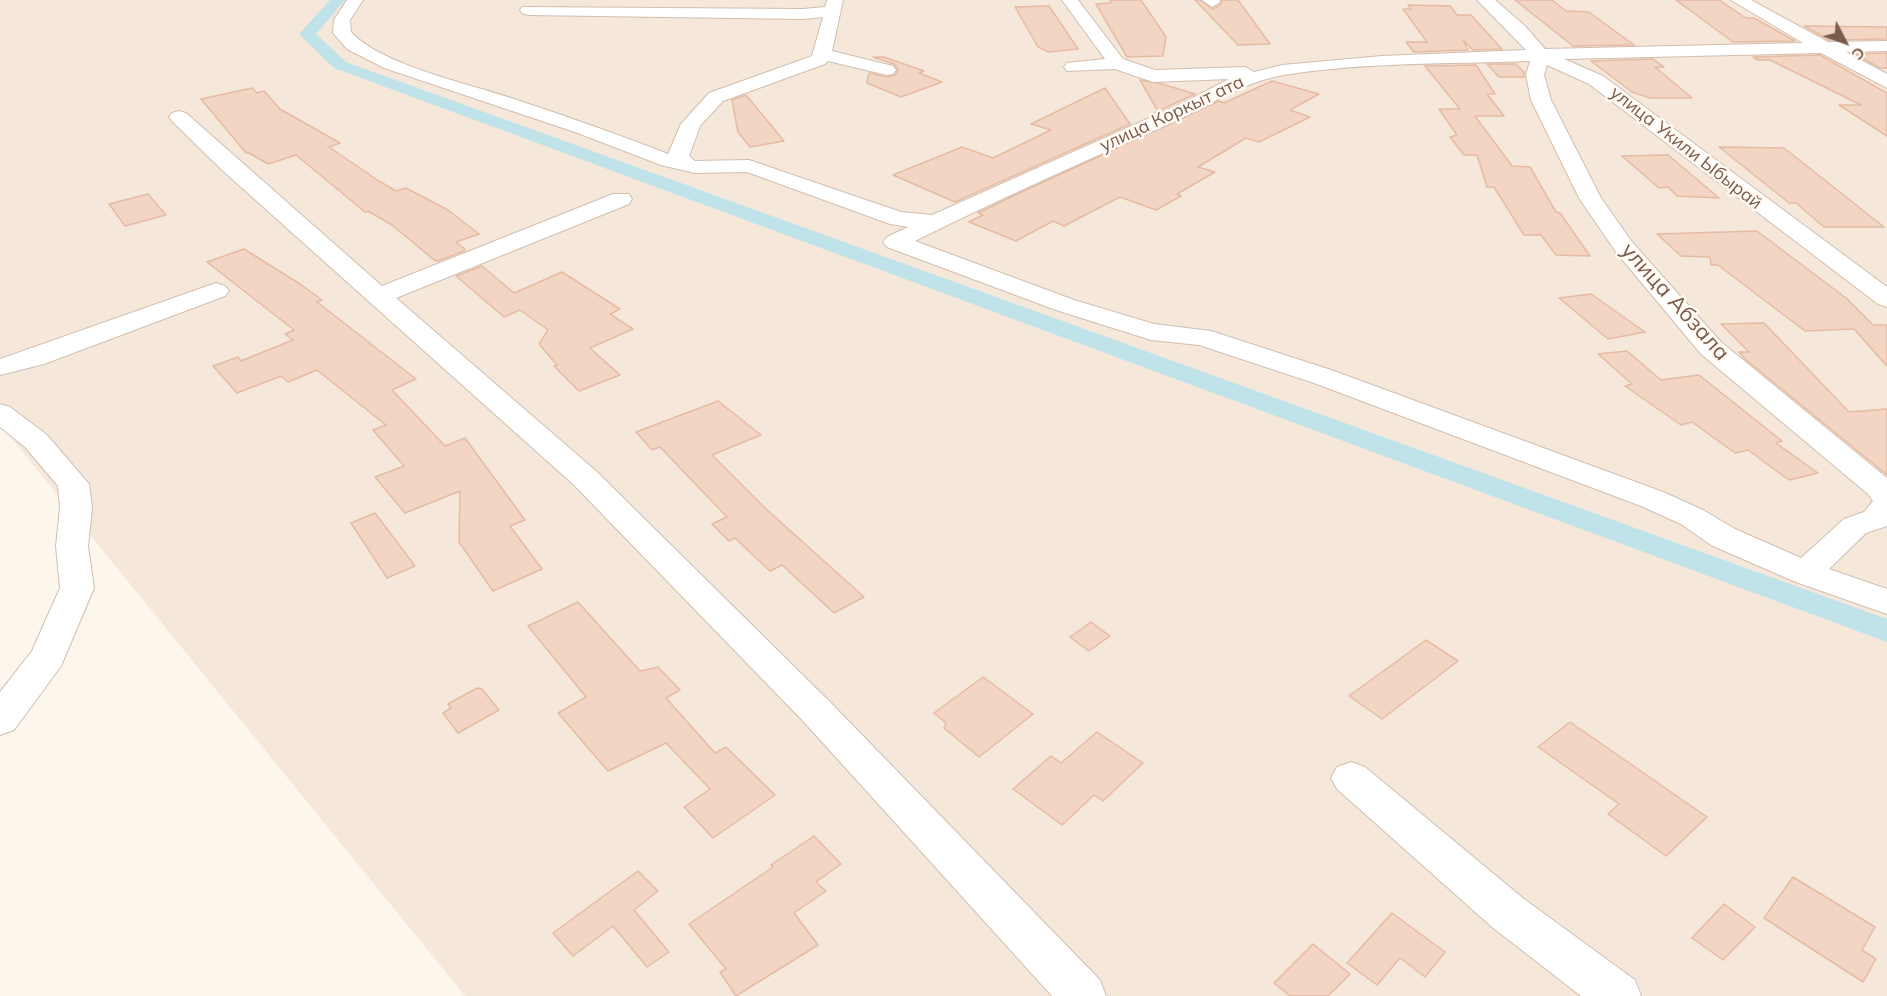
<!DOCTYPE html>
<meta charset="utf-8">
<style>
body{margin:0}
#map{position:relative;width:1887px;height:996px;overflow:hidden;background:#fdf6ec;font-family:Mulish,sans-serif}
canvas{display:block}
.north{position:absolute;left:1815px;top:12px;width:60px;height:60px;-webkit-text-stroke:4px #fffaf3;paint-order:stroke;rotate:131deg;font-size:16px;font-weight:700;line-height:24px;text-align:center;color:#7a5c4d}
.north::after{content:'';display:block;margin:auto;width:21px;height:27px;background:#7a5c4d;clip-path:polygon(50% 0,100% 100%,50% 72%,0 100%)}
</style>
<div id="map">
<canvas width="1887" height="996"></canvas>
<div class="north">С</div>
</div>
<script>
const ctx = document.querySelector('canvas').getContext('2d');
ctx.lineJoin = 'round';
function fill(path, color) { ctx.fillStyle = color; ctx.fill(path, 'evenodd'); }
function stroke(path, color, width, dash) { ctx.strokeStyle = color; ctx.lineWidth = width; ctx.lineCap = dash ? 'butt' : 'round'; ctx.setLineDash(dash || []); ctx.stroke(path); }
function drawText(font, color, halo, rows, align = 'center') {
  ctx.font = font + ' Mulish,sans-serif'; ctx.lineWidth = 5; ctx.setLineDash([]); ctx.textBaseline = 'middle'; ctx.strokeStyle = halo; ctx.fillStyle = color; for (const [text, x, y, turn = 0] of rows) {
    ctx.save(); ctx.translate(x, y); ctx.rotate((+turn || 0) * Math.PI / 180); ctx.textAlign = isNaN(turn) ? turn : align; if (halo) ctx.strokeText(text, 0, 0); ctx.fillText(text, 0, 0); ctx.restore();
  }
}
const residential = new Path2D(`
 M0,0H1887V996H465L0,424Z`);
const canal = new Path2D(`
 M330,0H345L316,34L346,62L1887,619V642L334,68L299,34Z`);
const building = new Path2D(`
 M1110,0H1141L1166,37L1163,56L1127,57L1096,4L1111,3Z
 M1195,0H1200L1213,9L1221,4L1222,0H1238L1270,44L1238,45Z
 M1515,0H1552L1566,11L1589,12L1634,45L1573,46Z
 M1676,0H1719L1746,18H1754L1795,41L1733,42Z
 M1408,5L1450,6L1457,15H1471L1502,49L1473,50L1463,40L1468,50L1414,52L1406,42H1427L1403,9H1411Z
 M1049,6L1078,49L1049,52L1038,47L1015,7Z
 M1804,26L1887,27V39L1829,40Z
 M1887,53V68H1880L1855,54Z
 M1820,55L1887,93V136L1839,105H1861L1770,60H1758L1753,57Z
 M873,57H884L924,71L919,73L942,82L901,97L867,83L869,73L887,77L895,75L898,70L894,64Z
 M1653,59L1664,67H1655L1692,98H1650L1632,92L1591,61Z
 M1487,64H1516L1524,72V77H1499Z
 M1476,65L1495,94H1487L1504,116H1475L1512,166L1530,167L1556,212L1560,213L1590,256L1556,255L1541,235H1524L1494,187H1487L1477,155H1464L1450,137L1457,135L1439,109H1460L1425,66Z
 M1140,80L1162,84L1195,94L1154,113L1158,111Z
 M1272,81L1319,94L1290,110L1310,117L1259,142L1246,138L1198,167L1215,172L1177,194L1181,196L1156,210L1120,197L1064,226L1053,221L1016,241L969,222L983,215L978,213L1011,197L1219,101L1224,103Z
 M252,88L257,93L264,91L280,109L340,143L329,147L379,181L396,191L406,188L448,210L479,234L456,242L465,249L464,251L438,261L434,260L392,225L368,211L365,212L296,155L268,164L249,153H246L201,99Z
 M1105,88L1130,124L955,202L893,175L962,147L993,158L1051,130L1031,124Z
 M746,95L784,141L750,147L738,132L732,100Z
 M1719,147L1784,148L1884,227H1824L1796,203H1789Z
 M1668,155L1719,198L1677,196L1668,187L1659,188L1622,156Z
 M148,194L166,215L125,226L109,204Z
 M1757,231L1846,298L1873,325H1887V366L1854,329L1805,331L1718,265H1711L1710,257L1681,256L1657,234Z
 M244,249L300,284L322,300L317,302L416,379L392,390L445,446L465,438L525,520L510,526L542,569L493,591L459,542L460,491L405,513L375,477L404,466L373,430L386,425L317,370L288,382L281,376L237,393L213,366L238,357L241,361L293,340L285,334L294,330L207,262Z
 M482,266L514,293L562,272L620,309L610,314L633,329L590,348L620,375L579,391L554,366L557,365L539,344L548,330L520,310L504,317L456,276Z
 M1591,294L1645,332L1608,339L1559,298Z
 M1764,323L1849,412L1887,409V475L1745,359L1739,352H1749L1721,324Z
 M1627,351L1661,380L1699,375L1782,441L1776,443L1818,473L1789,480L1748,450L1735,453L1692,422L1681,425L1625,386L1632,384L1598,354Z
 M718,401L761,435L712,455L765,508L864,597L834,613L782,565L770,571L735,538L729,541L712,524L727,517L660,447L652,450L636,432Z
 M375,513L415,566L387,578L351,523Z
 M578,602L640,671L658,667L680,690L666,698L715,753L726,747L775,795L713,838L684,807L710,789L666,743L608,771L558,713L586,697L528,626Z
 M1091,622L1110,636L1089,651L1070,637Z
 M1426,640L1458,661L1382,719L1349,696Z
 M983,677L1033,714L979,757L944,728L946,723L934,713Z
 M477,688L482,689L499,710L458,733L443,713L451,708L448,704Z
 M1570,722L1707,817L1666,856L1608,814L1619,804L1538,747Z
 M1097,732L1143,763L1103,801L1094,795L1062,825L1013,789L1051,756L1061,763Z
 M814,836L841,864L816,882L826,891L794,913L818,945L736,996L720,972L726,969L689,924L773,867L771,865Z
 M638,871L658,891L634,910L669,952L647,967L613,926L573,956L553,933Z
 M1793,877L1875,927L1862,950L1876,959L1863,982L1764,918Z
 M1724,904L1755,927L1723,960L1692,938Z
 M1392,913L1445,952L1425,977L1400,958L1377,985L1347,963Z
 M1313,944L1350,974L1328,996H1290L1274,983Z`);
const minor = new Path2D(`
 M347,0H363L350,20L351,32C381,65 470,84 514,99C566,116 617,134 668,154L681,124L709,93L812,56L823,17L803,19L528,15L522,13L520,10L522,7L803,9L825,7L827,0H843L832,51L893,66L896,70L893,74L887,75L828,61L825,64L723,101L700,126L689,156L695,161L749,160L901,212L932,215L1183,103L1229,79L1153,82L1115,69L1067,71L1064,67L1067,63L1105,59L1062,0H1078L1123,59L1155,70L1245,67L1254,72L1282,65L1382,56L1526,50L1477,0H1495L1525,26L1545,49L1803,43L1731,0H1751L1828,42L1887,41V51L1846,52L1887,74V88L1821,53L1564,59L1603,76L1887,287V307L1878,304L1589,84L1547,65L1544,75L1551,100L1601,198L1632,242L1721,342L1887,478V526L1866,533L1829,569L1887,589V614L1793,581L1711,545L1681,524L1641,506L1314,383L1199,345L1151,340L1056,310L887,247L883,242L887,237L908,227L890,224L747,172L695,173L661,165L575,132L384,68L347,49L333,33L334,20ZM1530,61L1526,75L1531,100L1579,198L1616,252L1701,354L1868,494L1873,501L1864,512L1844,519L1801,558L1735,529L1703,510L1663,492L1334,371L1211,331L1154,324L1074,300L915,241C999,199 1085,161 1171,123C1209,106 1242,82 1284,75C1363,62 1449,64 1530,61Z
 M1202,0H1219L1220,2L1212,7Z
 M179,111L186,113L382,286L613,194H629L632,199L629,204L396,298L596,471L830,702L1100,980L1106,996H1052L804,722L574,485L222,170L172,121L169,117L172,113Z
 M216,283L225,286L229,291L225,296L44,364L0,375V359Z
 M0,404L10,407L47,435L89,484L92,508L88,546L94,588L61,666L14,730L0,735V692L32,651L60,588L56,546L60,508L58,486L25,447L0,427Z
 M1351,762L1365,767L1524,899L1635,980L1641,996H1581L1492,927L1337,789L1331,778L1337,767Z`);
const farStreetnames = [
 ["улица Коркыт ата",1172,114,-25],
 ["улица Укили Ыбырай",1686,148,38]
];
const streetNames = [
 ["улица Абзала",1675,302,48]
];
fill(residential, '#f5e8da');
fill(canal, '#bfe3e8');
fill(building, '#f3d5c3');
stroke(building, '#e6bba3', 1.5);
stroke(minor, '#d1beb0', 2);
fill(minor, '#fff');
drawText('18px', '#7a5c4d', '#fffaf3', farStreetnames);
drawText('22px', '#7a5c4d', '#fffaf3', streetNames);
</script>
